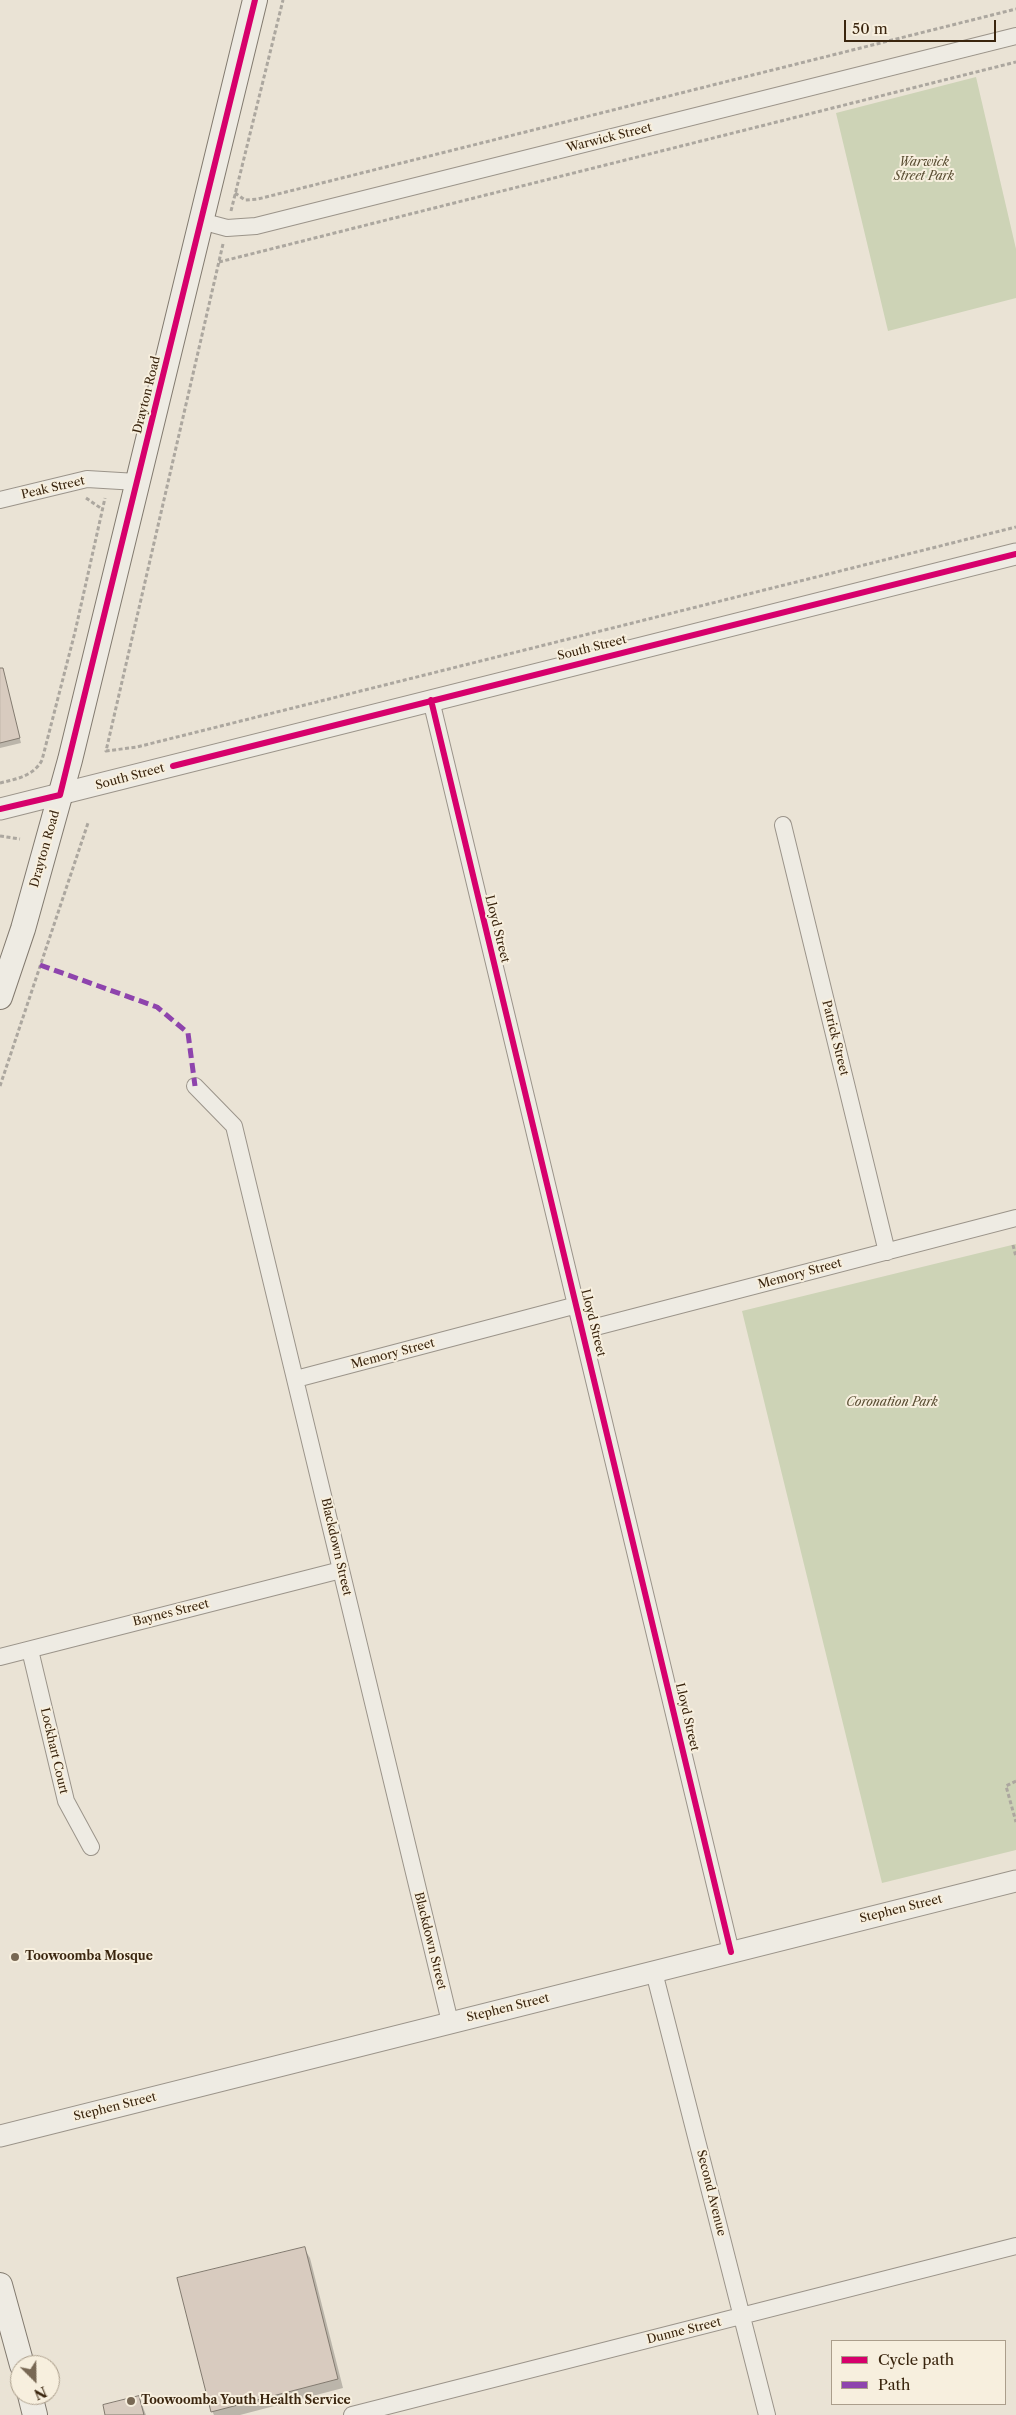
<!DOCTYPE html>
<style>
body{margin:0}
#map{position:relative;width:1016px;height:2415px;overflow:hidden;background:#eae3d5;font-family:"Libre Caslon Text",serif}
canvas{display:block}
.legend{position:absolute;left:831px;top:2340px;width:175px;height:65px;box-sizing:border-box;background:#f7efde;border:1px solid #ab9e8b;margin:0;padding:6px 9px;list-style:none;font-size:15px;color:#3a250e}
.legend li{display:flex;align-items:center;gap:10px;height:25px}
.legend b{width:25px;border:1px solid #ab9e8b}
.north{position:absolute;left:10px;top:2355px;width:50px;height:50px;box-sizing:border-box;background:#f7efde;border:1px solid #ab9e8b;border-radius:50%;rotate:157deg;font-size:14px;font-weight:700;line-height:20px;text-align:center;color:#3a250e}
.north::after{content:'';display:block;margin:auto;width:18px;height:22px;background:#786854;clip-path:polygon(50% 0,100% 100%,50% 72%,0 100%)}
.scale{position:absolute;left:844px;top:20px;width:152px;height:22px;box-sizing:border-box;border:2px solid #3a250e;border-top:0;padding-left:6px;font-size:15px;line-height:18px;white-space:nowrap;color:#3a250e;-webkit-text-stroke:4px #f7efde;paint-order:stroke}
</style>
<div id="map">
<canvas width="1016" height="2415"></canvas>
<ul class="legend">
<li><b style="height:6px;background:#d6006c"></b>Cycle path</li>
<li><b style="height:6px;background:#8e44ad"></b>Path</li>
</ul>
<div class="north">N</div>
<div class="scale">50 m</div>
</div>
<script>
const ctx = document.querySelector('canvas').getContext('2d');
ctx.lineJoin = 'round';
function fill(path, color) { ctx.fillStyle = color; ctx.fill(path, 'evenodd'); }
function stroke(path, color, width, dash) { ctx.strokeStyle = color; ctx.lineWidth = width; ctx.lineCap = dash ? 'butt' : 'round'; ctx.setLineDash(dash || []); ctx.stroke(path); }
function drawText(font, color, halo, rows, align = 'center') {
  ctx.font = font + ' "Libre Caslon Text",serif'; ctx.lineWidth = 4; ctx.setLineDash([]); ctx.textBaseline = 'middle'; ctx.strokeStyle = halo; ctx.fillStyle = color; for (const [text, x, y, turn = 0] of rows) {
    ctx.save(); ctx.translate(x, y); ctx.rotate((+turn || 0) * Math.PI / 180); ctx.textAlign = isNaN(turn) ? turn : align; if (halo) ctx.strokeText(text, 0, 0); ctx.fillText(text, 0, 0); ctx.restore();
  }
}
const green = new Path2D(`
 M976,77L1016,249V298L888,331L836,113Z
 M1016,1244V1850L882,1883L742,1311Z`);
const shadow = new Path2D(`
 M2,669L21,743L0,748V670Z
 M304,2248L310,2258L343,2388L240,2415H214L212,2411Z
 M139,2397L146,2415H107Z`);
const building = new Path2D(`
 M0,668H3L20,738L0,743Z
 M305,2247L338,2379L211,2412L177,2278Z
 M139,2396L144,2415H105L103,2405Z`);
const path = new Path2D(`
 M235,193L245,200L258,199L1016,9
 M231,211L283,0
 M223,244L106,751L137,747L1016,527
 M219,262L1016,62
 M86,498L102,509
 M0,783C16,779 34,776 42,760L75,632L105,498
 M0,836L20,839
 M0,1086L88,823
 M1013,1245L1016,1257
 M1016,1781L1006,1786L1016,1822`);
const minor = new Path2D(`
 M201,221L227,228L256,226L1016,36
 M0,500L87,479L137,482
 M431,700L731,1952
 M783,825L887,1252
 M195,1086L234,1126L450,2022
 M584,1330L1016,1218
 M296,1379L577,1305
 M30,1650L66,1801L91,1847
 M0,1657L341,1570
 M654,1972L767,2415
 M352,2415L1016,2246`);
const tertiary = new Path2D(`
 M0,809L1016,554
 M0,2136L1016,1881`);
const secondary = new Path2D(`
 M0,997L23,929L70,760L255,0
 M0,2285L22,2365
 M30,2395L35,2415`);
const quiet = new Path2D(`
 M40,965L157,1007L188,1033L195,1086`);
const cycleway = new Path2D(`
 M431,700L731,1952
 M173,766L1016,554
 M0,809L60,795L255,0`);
const markers = [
 [15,1957,5,"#786854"],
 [131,2401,5,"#786854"]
];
const streetNames = [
 ["Warwick Street",609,138,-14],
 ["Drayton Road",147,395,-76],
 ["Peak Street",53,488,-13],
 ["South Street",592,648,-14],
 ["South Street",130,777,-15],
 ["Drayton Road",45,849,-74],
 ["Lloyd Street",497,929,76],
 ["Patrick Street",835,1038,76],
 ["Memory Street",800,1274,-15],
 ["Lloyd Street",593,1323,76],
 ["Memory Street",393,1354,-15],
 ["Blackdown Street",336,1547,77],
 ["Baynes Street",171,1613,-14],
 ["Lloyd Street",687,1717,77],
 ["Lockhart Court",54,1751,77],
 ["Stephen Street",901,1909,-14],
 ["Blackdown Street",430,1941,76],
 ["Stephen Street",508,2008,-14],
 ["Stephen Street",115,2107,-14],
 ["Second Avenue",711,2193,76],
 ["Dunne Street",684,2331,-14]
];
const parkNames = [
 ["Warwick",924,163],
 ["Street Park",924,177],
 ["Coronation Park",892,1403]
];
const poiNames = [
 ["Toowoomba Mosque",25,1957],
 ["Toowoomba Youth Health Service",141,2401]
];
fill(green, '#cdd3b6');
fill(shadow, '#0003');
fill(building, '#d8cbbf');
stroke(building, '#827a6f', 1);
stroke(minor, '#9b948a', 18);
stroke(tertiary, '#9b948a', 23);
stroke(secondary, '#827a6f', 26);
stroke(path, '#aca79f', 3, [4, 2.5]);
stroke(minor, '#eeebe3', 16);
stroke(tertiary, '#eeebe3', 21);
stroke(secondary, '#eeebe3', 24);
stroke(quiet, '#8e44ad', 5, [10, 5]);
stroke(cycleway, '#d6006c', 6);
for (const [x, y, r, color] of markers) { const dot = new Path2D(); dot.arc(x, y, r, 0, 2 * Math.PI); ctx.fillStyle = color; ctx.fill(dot); stroke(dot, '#f7efde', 2); }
drawText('12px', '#3a250e', '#f7efde', streetNames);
drawText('italic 12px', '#594d32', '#f7efde', parkNames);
drawText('bold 12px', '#3a250e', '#f7efde', poiNames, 'left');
</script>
